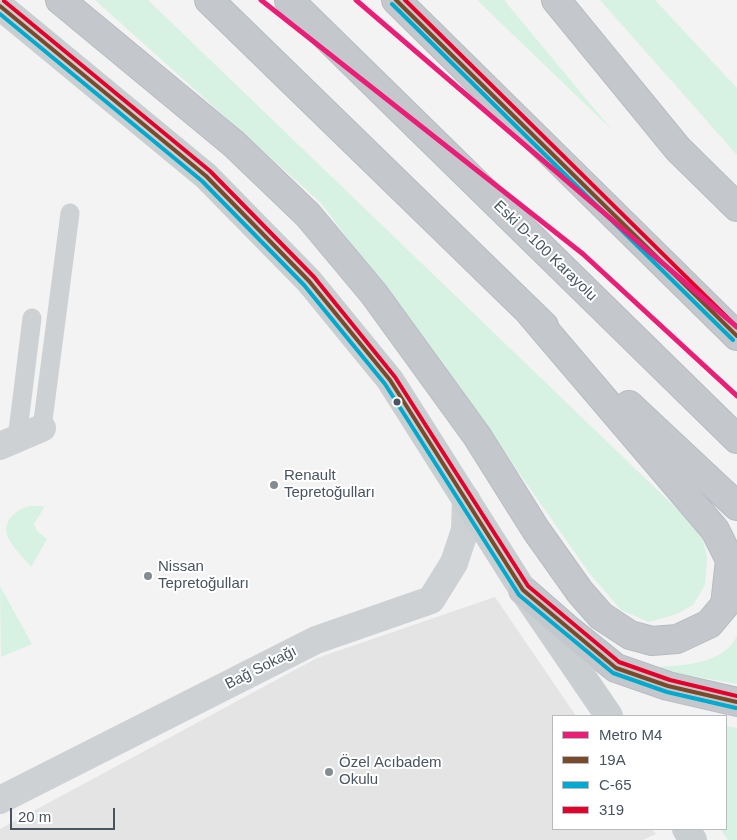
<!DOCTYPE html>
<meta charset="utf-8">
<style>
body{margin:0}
#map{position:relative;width:737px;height:840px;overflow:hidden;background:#f3f3f3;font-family:Arial,sans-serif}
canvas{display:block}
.legend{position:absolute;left:552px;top:715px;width:175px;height:115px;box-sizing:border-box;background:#fff;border:1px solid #b6bbbf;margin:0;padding:6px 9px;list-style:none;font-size:15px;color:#485460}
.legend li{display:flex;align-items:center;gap:10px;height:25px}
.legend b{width:25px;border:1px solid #b6bbbf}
.scale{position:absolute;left:10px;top:808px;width:105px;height:22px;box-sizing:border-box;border:2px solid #485460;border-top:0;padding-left:6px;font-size:15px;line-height:18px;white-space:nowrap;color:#485460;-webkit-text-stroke:4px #fff;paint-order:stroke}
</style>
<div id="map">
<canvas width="737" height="840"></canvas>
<ul class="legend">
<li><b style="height:6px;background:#e91e76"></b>Metro M4</li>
<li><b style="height:6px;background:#7a4b2a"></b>19A</li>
<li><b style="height:6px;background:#00a9ce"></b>C-65</li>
<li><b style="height:6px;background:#e4002b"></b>319</li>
</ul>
<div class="scale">20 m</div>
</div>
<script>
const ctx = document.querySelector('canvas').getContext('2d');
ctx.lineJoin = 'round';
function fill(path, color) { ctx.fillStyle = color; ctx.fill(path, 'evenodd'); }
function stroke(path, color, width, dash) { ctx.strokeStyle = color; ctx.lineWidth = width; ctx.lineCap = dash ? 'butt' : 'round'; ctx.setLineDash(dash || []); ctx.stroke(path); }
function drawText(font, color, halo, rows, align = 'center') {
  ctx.font = font + ' Arial,sans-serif'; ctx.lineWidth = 4; ctx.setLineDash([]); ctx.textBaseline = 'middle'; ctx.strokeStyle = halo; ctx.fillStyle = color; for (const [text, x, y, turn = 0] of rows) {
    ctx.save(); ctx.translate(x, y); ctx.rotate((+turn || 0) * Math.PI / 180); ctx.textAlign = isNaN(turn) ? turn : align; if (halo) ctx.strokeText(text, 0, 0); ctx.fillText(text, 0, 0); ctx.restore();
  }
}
const education = new Path2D(`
 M495,597L576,716H553V829H652L656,834L643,840H0V829L317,658Z`);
const green = new Path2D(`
 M95,0H148L701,532L707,557L705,585L693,605L677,614L649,622L621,610L590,574L479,416L321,203Z
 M477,0H504L612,130Z
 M600,0H655L737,88V155Z
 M29,506H45L34,524L37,531L47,539L31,567C24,558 10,545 7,535C3,520 17,509 29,506Z
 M0,586L32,644L1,657Z
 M737,636V684L647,668C677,665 722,667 737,636Z
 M726,726L737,728V840H728L720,829H726Z`);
const service = new Path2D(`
 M42,428L70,213
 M17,439L32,318`);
const minor = new Path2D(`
 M0,446L42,428
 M0,800L316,640L431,600L454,563L465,530L466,499`);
const primary = new Path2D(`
 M0,6L206,176L309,281L390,380L523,590L609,716
 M686,829L693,840`);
const trunk = new Path2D(`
 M60,0L234,144L308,215L374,294L477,436L536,530L580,592L601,616L630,635L652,641L677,639L709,624L725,605L730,560L715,530L531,314
 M209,0L544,326
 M289,0L737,439
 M396,0L737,336
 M556,0L678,149L737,207
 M629,405L737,506
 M523,590L570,631L616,668L668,686L737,702`);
const bus1 = new Path2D(`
 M396,0L737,336
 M0,6L206,176L309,281L390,380L523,590L616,668L668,686L737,702`);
const bus2 = new Path2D(`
 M392,4L733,340
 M0,14L202,181L304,285L385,384L519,595L613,673L667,692L736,708`);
const bus3 = new Path2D(`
 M405,0L737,327
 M4,1L210,171L314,277L395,377L528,586L619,662L670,680L737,696`);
const metro1 = new Path2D(`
 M261,0L583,254L737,396
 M356,0L737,327`);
const markers = [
 [397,402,4.5,"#485460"],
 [274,485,5,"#848c93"],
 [148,576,5,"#848c93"],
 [329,772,5,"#848c93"]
];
const streetNames = [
 ["Eski D-100 Karayolu",545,251,44],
 ["Bağ Sokağı",261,668,-27]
];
const poiNames = [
 ["Renault",284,476],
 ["Tepretoğulları",284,493],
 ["Nissan",158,567],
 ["Tepretoğulları",158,584],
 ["Özel Acıbadem",339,763],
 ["Okulu",339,780]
];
fill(education, '#e4e4e5');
fill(green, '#d7f2e2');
stroke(trunk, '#b7bcc2', 30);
stroke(service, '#ced1d3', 19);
stroke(minor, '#ced1d3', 28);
stroke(primary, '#c9ced1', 28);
stroke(trunk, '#c4c8cc', 28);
stroke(bus1, '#7a4b2a', 4);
stroke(bus2, '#00a9ce', 4);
stroke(bus3, '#e4002b', 4);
stroke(metro1, '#e91e76', 5);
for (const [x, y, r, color] of markers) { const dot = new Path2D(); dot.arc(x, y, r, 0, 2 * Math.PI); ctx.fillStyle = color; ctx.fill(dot); stroke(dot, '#fff', 2); }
drawText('15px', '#485460', '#fff', streetNames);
drawText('15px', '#485460', '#fff', poiNames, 'left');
</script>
